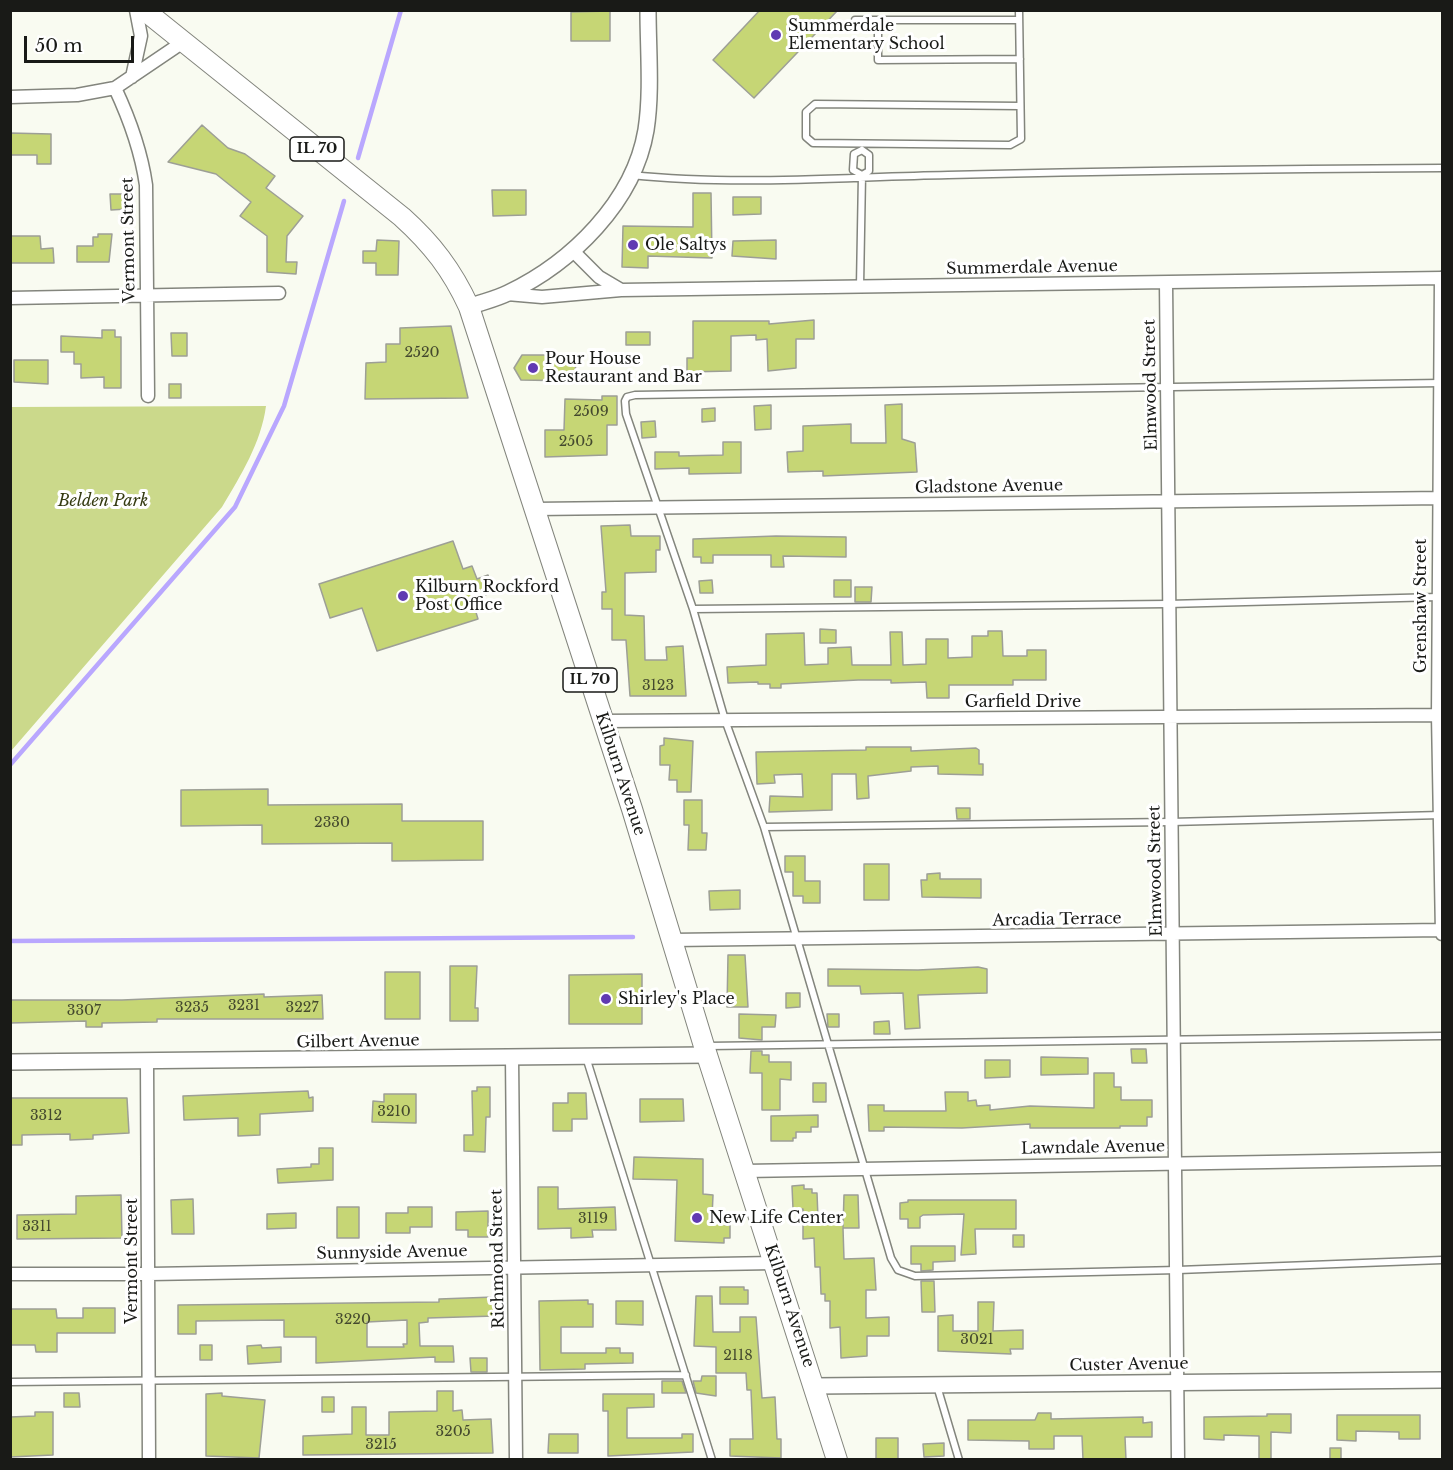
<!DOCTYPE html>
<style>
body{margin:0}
#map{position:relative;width:1453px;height:1470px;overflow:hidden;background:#f9fbf1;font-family:"Libre Baskerville",serif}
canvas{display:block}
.frame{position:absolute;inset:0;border:12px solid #191a17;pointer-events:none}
.scale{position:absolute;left:24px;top:36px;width:110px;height:27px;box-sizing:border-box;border:3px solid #191a17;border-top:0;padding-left:8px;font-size:18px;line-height:21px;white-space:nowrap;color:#191a17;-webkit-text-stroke:4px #fff;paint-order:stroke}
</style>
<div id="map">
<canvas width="1453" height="1470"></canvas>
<div class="frame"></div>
<div class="scale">50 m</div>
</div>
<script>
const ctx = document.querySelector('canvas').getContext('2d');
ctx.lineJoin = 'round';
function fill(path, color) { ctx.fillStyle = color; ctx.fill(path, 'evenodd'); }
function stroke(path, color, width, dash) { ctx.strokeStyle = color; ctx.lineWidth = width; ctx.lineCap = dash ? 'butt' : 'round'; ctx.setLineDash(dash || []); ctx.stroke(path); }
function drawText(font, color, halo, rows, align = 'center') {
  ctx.font = font + ' "Libre Baskerville",serif'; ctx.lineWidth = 6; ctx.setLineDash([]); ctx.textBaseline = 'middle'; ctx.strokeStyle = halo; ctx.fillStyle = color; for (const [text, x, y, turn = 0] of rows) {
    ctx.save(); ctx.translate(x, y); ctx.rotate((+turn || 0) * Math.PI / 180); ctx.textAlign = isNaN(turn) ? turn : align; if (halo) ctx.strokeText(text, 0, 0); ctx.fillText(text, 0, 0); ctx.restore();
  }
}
const green = new Path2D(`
 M266,406C261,443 241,475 222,507L11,751V407Z`);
const stream = new Path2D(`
 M358,158L401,10
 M10,765L235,507L284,406L344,201
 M10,941L633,937`);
const building = new Path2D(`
 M760,10H838L754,98L713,60Z
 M610,11V41H571V12Z
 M202,125L228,148L245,154L275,176L266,188L303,216L287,236L286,262H297L296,274L267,272V236L240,216L251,202L216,174L168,162Z
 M10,133L51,134V164H37V155H10Z
 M492,190H526V215L493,216Z
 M693,193H711L712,258L648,256V268L622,267L623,226L693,227Z
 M110,194H127V209L111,210Z
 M733,197H761V214L733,215Z
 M98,234H112L109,262H77V246H93V237H98Z
 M10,236H40L41,249L53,248L54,263H10Z
 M377,240L399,241L398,275H376V263H363V251H376Z
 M776,240V259L732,256L733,241Z
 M814,320V339H796V368L768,371L767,339L756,340V335L731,336V371L687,372V358H693V321H769V324Z
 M451,326L468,398L365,399L366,363L386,362V344H400V328Z
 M102,330H115V337H121V388H104V377L81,378V364H74V352H61V336L102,338Z
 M626,332H650V345H626Z
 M171,333H187V356H172Z
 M522,355H576L575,381L521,380L514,368Z
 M14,360H48V384L14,382Z
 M169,384H181V398H169Z
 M602,396H617V425H607V455L545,457V430H564L565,399L602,400Z
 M902,404V439L915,443L917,472L823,476V471L788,472L787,452L803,451V426L851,424V443H886L885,405Z
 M771,405V429L755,430L754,406Z
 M715,408V421L702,422V409Z
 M655,421L656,437L642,438L641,422Z
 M723,442H741V473L689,474V468L655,469V452H679V456L723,455Z
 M630,525L631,536H660V550H656V572L625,573V615L644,616L645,660H667L666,647L683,646L686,696H630L626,640H612V609H602V592H606L601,526Z
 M776,536L846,537V557L783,556L784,567H771V555H713V563H701V557H693V539Z
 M453,541L463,569L472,566L477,579L488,575L494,592L472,599L478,619L377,651L362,608L330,618L319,584Z
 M712,580L713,593H700L699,581Z
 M834,580H851V597H834Z
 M855,587H872L871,602H855Z
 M820,629L836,630V643H820Z
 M988,631H1002L1003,656H1027V650H1046V680H1013V685H949V698H927L926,682L891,683V680H858L781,684V688H770V684H758V682L728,683L727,667L766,665V634L804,633L805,665L828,664V648L851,647L852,665H891L890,632H902L903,665L926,664V639H948V658L972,657V636H988Z
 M664,738L693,741L691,792H677V780H669L670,765H660V746L664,745Z
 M866,747H911V751L976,748L979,750V764H983V775L938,774V766L911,767V771L868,776L869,798L857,799L856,774H832V810L769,812L770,796L803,797L802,774L774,775L775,783L757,784L756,752L866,750Z
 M268,789V805L402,804V821H483V860L392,861V843L262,844V825L181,826V790Z
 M684,800H702V833H707L706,850H688L689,825H684Z
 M956,808H970V819H957Z
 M785,856H805V881H820V903H803V896H793V872H785Z
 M864,864H889V900H864Z
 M940,873V879H981V898L922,897L921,880H927V874Z
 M740,890V909L710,910L709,891Z
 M728,955H745L748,1007H727Z
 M450,966H477L475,1008H478V1021H450Z
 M978,967L987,969V993L918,995L920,1028L905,1029L903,993L861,994L860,986H828V969L918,970Z
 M385,972H420V1019H385Z
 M642,974V1024H569V975Z
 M786,993H800V1007L786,1008Z
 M264,994V997L322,995L323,1019H157V1022L102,1023V1027H86V1021L10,1023V1000H122Z
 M739,1014L776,1015L775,1027H762V1040L739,1038Z
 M827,1014H839V1027H828Z
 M889,1021L890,1034H874V1022Z
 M1131,1049H1146L1147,1063H1132Z
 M751,1051H762V1055H769V1062H791V1080L780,1079V1110H762V1073H750Z
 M1041,1057L1088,1058V1074L1041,1075Z
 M985,1060H1010V1077L985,1078Z
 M1094,1073H1114V1087H1121V1100H1152V1117H1147V1126H1120V1128H1030V1124L962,1128L884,1127V1131H869L868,1105H884V1111H946L945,1092H968V1101L976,1100L977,1106L990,1105V1110L1030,1106L1094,1108Z
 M813,1083H826V1102H813Z
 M477,1087H490V1117H486L485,1152L464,1151V1135H473L472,1091H477Z
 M308,1091L309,1098L313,1097V1111L260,1114V1135L238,1136V1118L184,1120L183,1096Z
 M568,1093H586L587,1119H572V1131H553V1103H568Z
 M384,1094H416V1123L372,1122L373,1101L384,1102Z
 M10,1098H127L129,1133L93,1135V1139L70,1140V1134L22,1135V1145H10Z
 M640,1099H683L684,1121L640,1122Z
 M818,1115V1127H811V1132H796V1138H793V1141H771V1116Z
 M319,1148H333V1180L278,1183L277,1169L311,1167V1164H319Z
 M634,1157L703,1159V1194L713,1195L712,1218H725V1225H730V1238H724V1243L675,1241L677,1180L633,1179Z
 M804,1185V1189H812V1193H817L818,1218L843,1217V1227L844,1195H858L859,1228H843L844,1259L874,1258L876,1290H866V1318L889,1317V1336H867V1356L841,1358L840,1327L830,1328V1301H825V1294H821L820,1267H815L814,1238L803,1239V1209H793L792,1186Z
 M538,1187H558V1209L615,1207L616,1230H592L593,1237L571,1238V1228L538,1229Z
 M121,1195L122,1238L17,1239V1215L76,1214V1196Z
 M193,1199L194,1234H172L171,1200Z
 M908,1200H1016V1229H975L976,1254L961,1255L964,1214L923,1215L920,1217V1228H908V1219H900V1203L908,1202Z
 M337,1207H359V1238H337Z
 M408,1207H432V1227H410V1233H386V1213H408Z
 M488,1211V1237H468V1230H456V1212Z
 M296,1213V1228L267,1229V1214Z
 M1013,1235H1024V1247H1013Z
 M911,1246H955V1261L933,1262V1270L921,1271V1264H911Z
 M921,1281H934L935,1312H922Z
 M720,1287H744V1290H748V1304H720Z
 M696,1296H712L713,1332H740V1317H756L762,1398L775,1397L777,1439H781V1458L730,1456V1439H753L751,1390H747L746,1373H716V1347L694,1346Z
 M494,1297L495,1316L428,1318V1322L419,1323L420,1346H453L454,1362H435V1357L316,1363V1337H284V1320L196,1321V1334H178V1305L439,1302V1299ZM407,1320V1344H403L404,1347H367V1322Z
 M588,1300V1304H593V1327H561V1353H606V1348H620V1353H633V1363L585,1364V1369L540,1370L539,1301Z
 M616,1301H643V1325L616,1324Z
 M978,1302H994L993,1331L1023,1330V1349H1010L1011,1354L938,1351V1316L953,1315V1331H978Z
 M83,1308H115V1333H57V1352H36L35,1345H10V1309H56L57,1318H83Z
 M200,1345H212V1360H200Z
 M261,1345L262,1348L281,1347V1362L248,1364L247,1346Z
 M470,1358H487V1372H471Z
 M702,1376H716V1396L696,1393L693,1381H701Z
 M662,1381H682L686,1393H662Z
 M437,1391H453V1411L462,1410L463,1420L491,1419L493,1453L303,1455V1436L352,1434V1407H366V1435H389V1412L437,1411Z
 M64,1393H79L80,1407H64Z
 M222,1393V1396L265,1400L259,1458L206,1456V1394Z
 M603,1394H654V1407L627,1408V1438H682V1434H693V1452L608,1456V1411H603Z
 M322,1397H334V1412H322Z
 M35,1412H53V1455L10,1457V1417L35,1416Z
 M1038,1413H1051V1419L1143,1417V1423L1152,1422V1437H1125L1126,1460H1083L1082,1436H1054V1449H1029V1441L968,1440V1420H1035Z
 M1267,1414H1291V1433L1271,1432V1460H1259V1436L1224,1435V1440L1204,1439V1417L1267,1416Z
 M1337,1415H1420V1439H1399V1432L1356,1431V1441L1337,1440Z
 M549,1434H578V1453H548Z
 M876,1438H898V1460H876Z
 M944,1443V1456L924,1457L923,1444Z
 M1330,1448H1341V1460H1330Z`);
const service = new Path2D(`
 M1019,10L1021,139L1010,145L813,143L806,137V112L815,104L1020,106
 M855,20H878
 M1019,20H878V60L1020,59
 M862,150L854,154L853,170L862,175
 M862,150L869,155V171L862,175
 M631,175C736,186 843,177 948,175C1113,171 1278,169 1442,168
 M860,286L862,175
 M1441,383L635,395L627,397L625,401L626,414L693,609L725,720L764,827L891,1258L898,1270L915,1276L1178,1270L1442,1260
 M693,609L1168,604L1439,597
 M764,827L1171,822L1441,815
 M708,1046L1442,1036
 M586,1057L712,1460
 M10,1382L686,1375
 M937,1386L959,1460`);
const minor = new Path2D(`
 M132,77L141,36L136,10
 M115,88C130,120 141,150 146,185L148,396
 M10,97L77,95L115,88L183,42
 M572,250L599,277L621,290
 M1441,278L1438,715L1442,934
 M1166,283L1178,1460
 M507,294L542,297L621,290L1442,278
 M10,298L279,293
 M535,509L1442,498
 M603,721L1442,715
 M672,940L1442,930
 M512,1057L516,1460
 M147,1063L149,1460
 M745,1171L1442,1159
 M10,1274H150L774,1263`);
const tertiary = new Path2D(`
 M469,307C482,302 496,299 508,293C571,263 634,202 646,130C652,91 648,50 648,10
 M10,1062L707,1055
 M815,1386L1442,1380`);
const primary = new Path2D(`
 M144,10L402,217C432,244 452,270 469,307L632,809L704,1046L837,1460`);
const markers = [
 [776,35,6,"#603ab2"],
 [633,245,6,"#603ab2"],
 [533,368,6,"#603ab2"],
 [403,596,6,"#603ab2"],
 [606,999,6,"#603ab2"],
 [697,1218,6,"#603ab2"]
];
const numberNames = [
 ["2520",422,353],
 ["2509",591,412],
 ["2505",576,442],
 ["3123",658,686],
 ["2330",332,823],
 ["3231",244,1006],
 ["3235",192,1008],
 ["3227",302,1008],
 ["3307",84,1011],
 ["3210",394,1112],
 ["3312",46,1116],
 ["3119",593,1219],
 ["3311",37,1227],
 ["3220",353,1320],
 ["3021",977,1340],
 ["2118",738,1356],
 ["3205",453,1432],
 ["3215",381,1445]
];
const shields = [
 [317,149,54],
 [590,680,54]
];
const shieldNames = [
 ["IL 70",317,149],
 ["IL 70",590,680]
];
const poiNames = [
 ["Summerdale",788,26],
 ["Elementary School",788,44],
 ["Ole Saltys",645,245],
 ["Pour House",545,359],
 ["Restaurant and Bar",545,377],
 ["Kilburn Rockford",415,587],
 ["Post Office",415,605],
 ["Shirley's Place",618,999],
 ["New Life Center",709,1218]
];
const streetNames = [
 ["Vermont Street",129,240,-91],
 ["Summerdale Avenue",1032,268,-1],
 ["Elmwood Street",1151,385,-91],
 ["Gladstone Avenue",989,487,-1],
 ["Grenshaw Street",1421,606,-90],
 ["Garfield Drive",1023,702],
 ["Kilburn Avenue",620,774,72],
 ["Elmwood Street",1156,871,-91],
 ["Arcadia Terrace",1057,920,-1],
 ["Gilbert Avenue",358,1042,-1],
 ["Lawndale Avenue",1093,1148,-1],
 ["Sunnyside Avenue",392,1253,-1],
 ["Richmond Street",498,1259,-91],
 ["Vermont Street",132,1261,-90],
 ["Kilburn Avenue",789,1306,72],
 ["Custer Avenue",1129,1365,-1]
];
const parkNames = [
 ["Belden Park",103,501]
];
fill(green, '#cbd98b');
stroke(stream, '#b9a7fe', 4.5);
fill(building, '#c6d675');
stroke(building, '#9d9f96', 1.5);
stroke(service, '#83857d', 9);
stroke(minor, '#83857d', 15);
stroke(tertiary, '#83857d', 18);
stroke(primary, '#83857d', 22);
stroke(service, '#fff', 6);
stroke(minor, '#fff', 12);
stroke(tertiary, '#fff', 15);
stroke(primary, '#fff', 20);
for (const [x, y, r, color] of markers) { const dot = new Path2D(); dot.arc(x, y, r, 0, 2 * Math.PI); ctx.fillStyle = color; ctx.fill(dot); stroke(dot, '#fff', 2); }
drawText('14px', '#44492e', null, numberNames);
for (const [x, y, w] of shields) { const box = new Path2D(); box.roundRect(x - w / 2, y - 12, w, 24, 4.5); ctx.fillStyle = '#fff'; ctx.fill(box); stroke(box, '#191a17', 1.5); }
drawText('bold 15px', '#191a17', null, shieldNames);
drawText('16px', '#191a17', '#fff', poiNames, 'left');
drawText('16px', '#191a17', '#fff', streetNames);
drawText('italic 16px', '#353b12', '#fff', parkNames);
</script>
